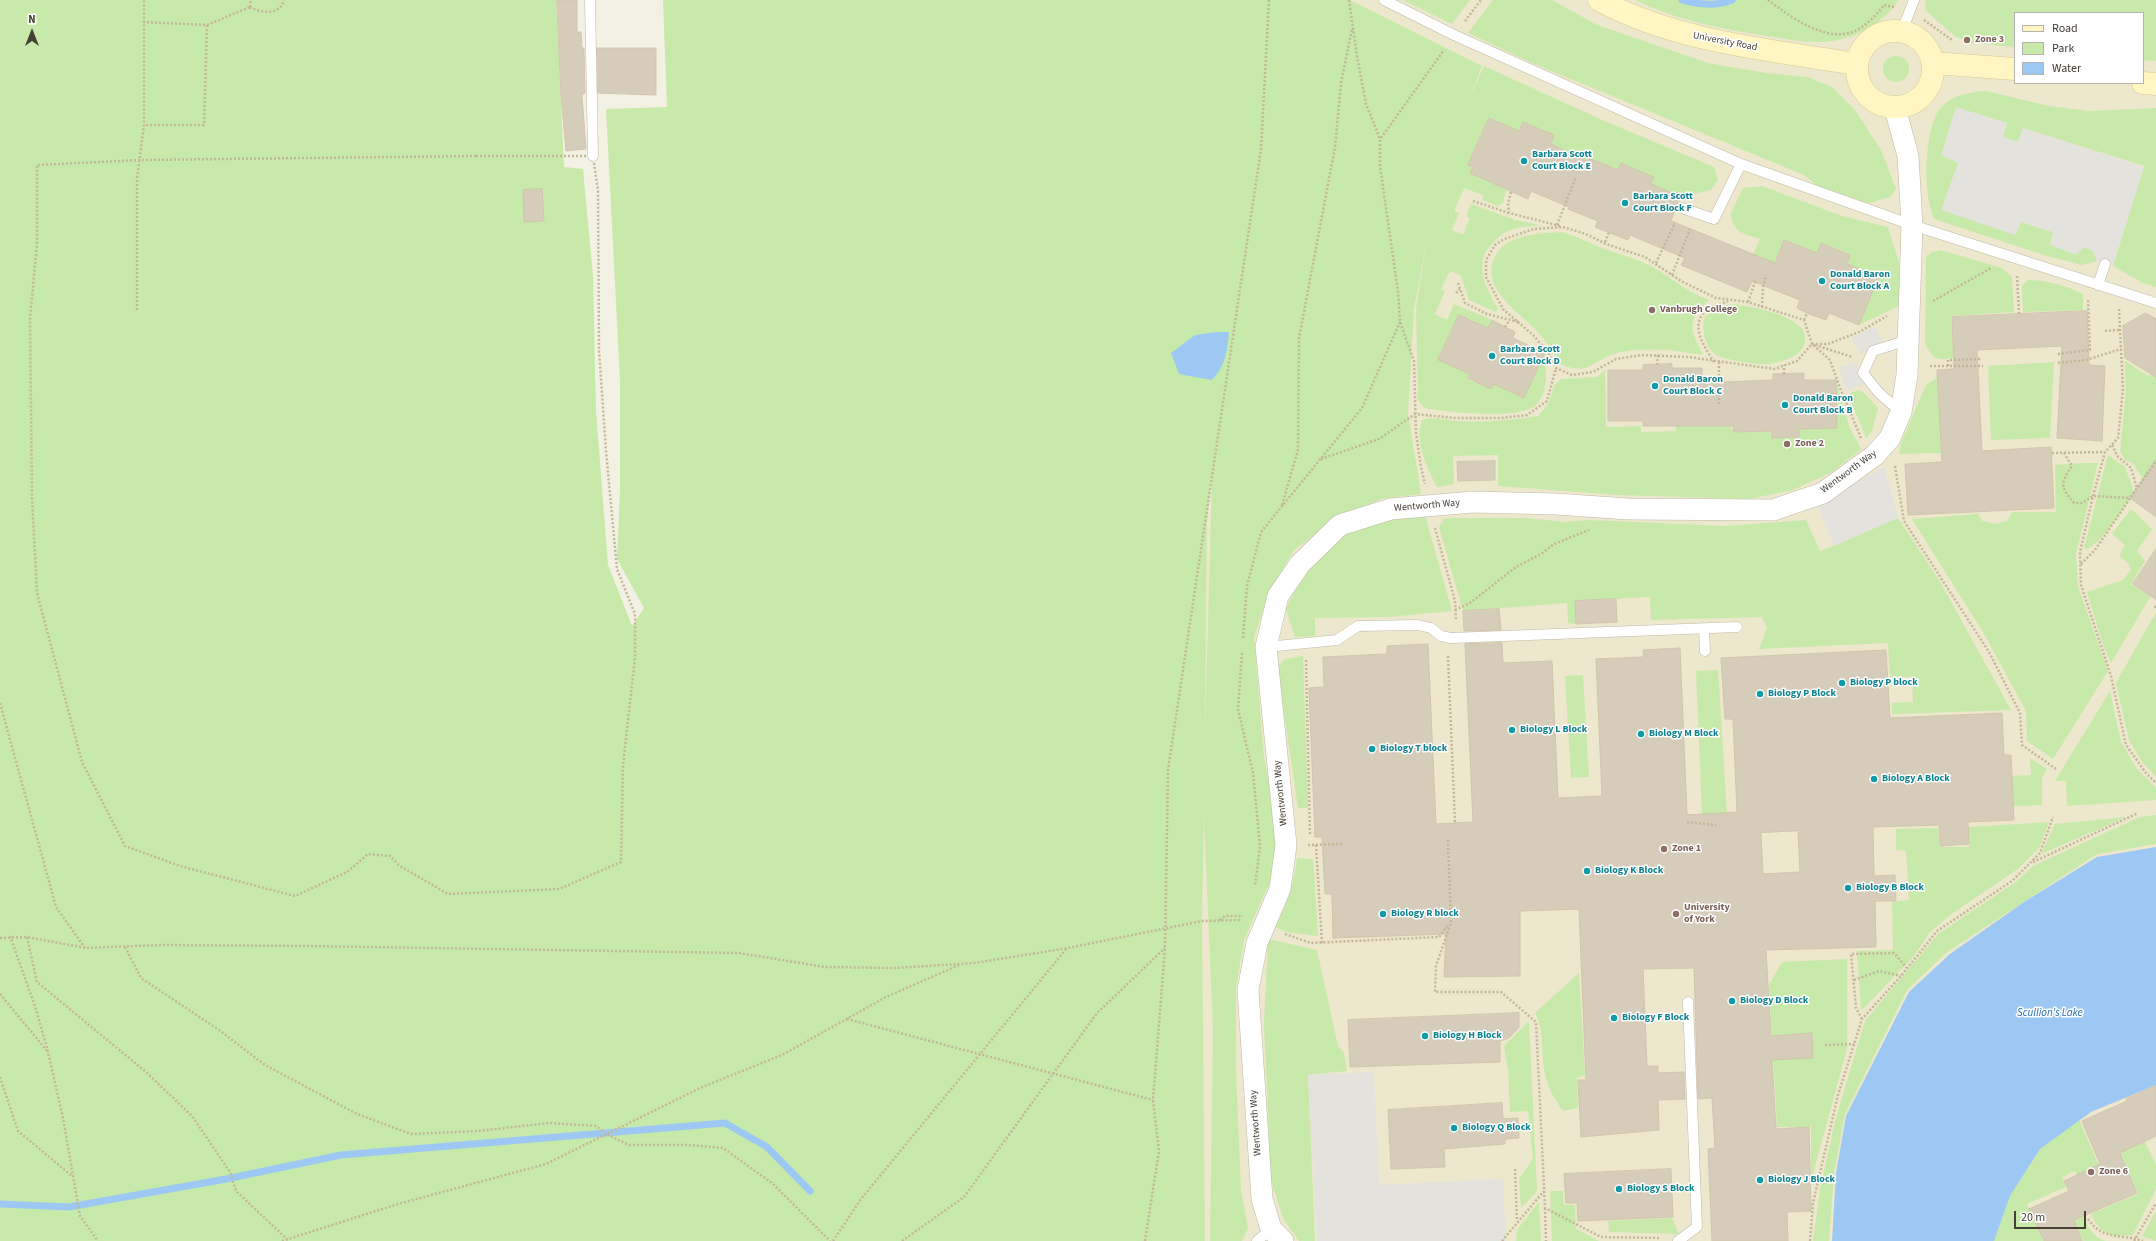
<!DOCTYPE html>
<style>
body{margin:0}
#map{position:relative;width:2156px;height:1241px;overflow:hidden;background:#f3f0e4;font-family:"Source Sans 3",sans-serif}
canvas{display:block}
.legend{position:absolute;left:2014px;top:12px;width:130px;height:72px;box-sizing:border-box;background:#fff;border:1px solid #b5b3ae;margin:0;padding:5px 7px;list-style:none;font-size:12px;color:#464034}
.legend li{display:flex;align-items:center;gap:8px;height:20px}
.legend b{width:20px;border:1px solid #b5b3ae}
.north{position:absolute;left:12px;top:12px;width:40px;height:40px;-webkit-text-stroke:3px #fff;paint-order:stroke;rotate:0deg;font-size:11px;font-weight:700;line-height:16px;text-align:center;color:#464034}
.north::after{content:'';display:block;margin:auto;width:14px;height:18px;background:#464034;clip-path:polygon(50% 0,100% 100%,50% 72%,0 100%)}
.scale{position:absolute;left:2014px;top:1211px;width:72px;height:18px;box-sizing:border-box;border:2px solid #464034;border-top:0;padding-left:5px;font-size:12px;line-height:14px;white-space:nowrap;color:#464034;-webkit-text-stroke:3px #fff;paint-order:stroke}
</style>
<div id="map">
<canvas width="2156" height="1241"></canvas>
<ul class="legend">
<li><b style="height:5px;background:#fff6c3"></b>Road</li>
<li><b style="height:11px;background:#c7eaaa"></b>Park</li>
<li><b style="height:11px;background:#9dc8f4"></b>Water</li>
</ul>
<div class="north">N</div>
<div class="scale">20 m</div>
</div>
<script>
const ctx = document.querySelector('canvas').getContext('2d');
ctx.lineJoin = 'round';
function fill(path, color) { ctx.fillStyle = color; ctx.fill(path, 'evenodd'); }
function stroke(path, color, width, dash) { ctx.strokeStyle = color; ctx.lineWidth = width; ctx.lineCap = dash ? 'butt' : 'round'; ctx.setLineDash(dash || []); ctx.stroke(path); }
function drawText(font, color, halo, rows, align = 'center') {
  ctx.font = font + ' "Source Sans 3",sans-serif'; ctx.lineWidth = 3; ctx.setLineDash([]); ctx.textBaseline = 'middle'; ctx.strokeStyle = halo; ctx.fillStyle = color; for (const [text, x, y, turn = 0] of rows) {
    ctx.save(); ctx.translate(x, y); ctx.rotate((+turn || 0) * Math.PI / 180); ctx.textAlign = isNaN(turn) ? turn : align; if (halo) ctx.strokeText(text, 0, 0); ctx.fillText(text, 0, 0); ctx.restore();
  }
}
const education = new Path2D(`
 M1262,0H2156V1241H1199L1194,535ZM2015,13H2143V83H2015Z`);
const green = new Path2D(`
 M0,0H556L564,167L583,169L593,276L596,411L608,565L632,626L644,608L617,559L620,490V380L606,109L667,107L663,0H1350L1482,66L1469,99L1484,66L1600,119L1714,167L1718,180L1711,190L1682,197L1651,184L1654,177L1621,164L1618,170L1589,158L1587,161L1550,145L1554,135L1523,122L1519,131L1488,118L1468,165L1501,179L1498,186L1506,190L1503,203L1498,206L1483,200V195L1464,188L1454,211L1459,213L1452,230L1463,235L1470,218L1466,216L1471,204L1515,220L1541,225C1531,226 1518,227 1508,231C1501,234 1494,241 1489,247C1474,268 1487,289 1498,309L1496,312L1469,300L1461,276L1450,271L1441,289L1445,291L1435,314L1447,320L1454,304L1492,320L1488,328L1459,315L1438,360L1470,374L1468,379L1491,389L1494,384L1524,398L1545,353C1546,369 1549,390 1537,404C1522,421 1446,412 1424,408L1418,400L1416,309L1427,239L1414,309L1408,413L1421,494L1381,499L1336,518L1294,550L1268,595L1254,637L1264,757L1276,821L1274,873L1244,940L1236,987V1069L1241,1190L1248,1228L1242,1241H1210L1213,1030L1204,817L1202,921L1205,1241H0ZM1212,474L1205,735L1207,523Z
 M1403,0H1470L1452,24Z
 M1493,0H1552L1597,25L1708,63L1766,73L1808,77L1832,87L1855,110L1881,150L1896,189L1890,197L1869,203L1819,187L1804,175L1532,63L1468,33Z
 M1635,0H1898C1886,22 1856,38 1832,41C1813,44 1793,40 1774,37C1727,30 1678,21 1635,0Z
 M1926,0H2156V61L2143,60V13H2015V47L1973,43L1956,37L1925,10Z
 M1883 69a13 13 0 1 1 26 0a13 13 0 1 1-26 0Z
 M1986,91L2049,106L2089,111L2156,108V287L2143,283L2113,266L2144,166L2023,128L2018,142L2003,137L2007,123L1958,163L2015,235L2021,222L2053,232L2050,245L2084,247L2093,251L2097,261L2082,265L2047,256L1934,219C1923,195 1924,137 1937,113C1947,96 1968,92 1986,91Z
 M1762,186L1842,216L1888,227L1899,263V306L1859,325L1878,276L1847,264L1850,254L1821,243L1817,253L1784,240L1774,263L1753,255L1760,239C1742,233 1736,234 1730,215L1743,188Z
 M1562,232C1578,237 1590,243 1605,249C1621,255 1639,259 1654,268C1674,280 1686,291 1709,300C1686,322 1690,329 1703,355C1683,352 1662,348 1641,350C1633,350 1622,351 1614,354C1590,362 1589,376 1560,364C1554,352 1546,341 1537,331C1518,311 1476,285 1497,253C1509,234 1543,233 1562,232Z
 M1940,250L2002,268L2012,277L2014,312L1951,316L1954,358C1937,360 1932,360 1925,343L1926,257L1932,252Z
 M2028,280C2045,280 2068,286 2083,294V310L2023,312L2022,286Z
 M1731,304C1748,305 1808,317 1805,338C1805,345 1803,350 1797,354C1792,358 1776,363 1769,364C1759,365 1722,360 1715,354C1704,345 1701,329 1705,316L1722,306Z
 M2125,361L2148,376L2156,371V462L2144,481L2133,463L2125,460L2120,451L2126,391Z
 M2054,362L2050,438L1991,440L1988,366Z
 M1605,370L1606,427L1641,426V432L1676,431V425L1730,426L1734,432L1772,431L1773,438L1799,437V429L1837,428L1836,380L1849,426L1861,449L1832,472L1793,490L1749,499L1618,495L1498,486V455L1453,456L1454,484L1437,487C1427,468 1414,441 1422,420C1434,416 1444,420 1456,421C1484,423 1511,420 1538,416L1548,404L1554,386L1561,379L1597,377Z
 M1938,377L1941,453L1899,454L1901,443L1926,385Z
 M1859,390L1865,394L1878,408L1872,431L1866,438L1848,394Z
 M2108,455L2125,467L2134,492C2124,507 2102,543 2087,549L2084,548Z
 M2081,463H2098L2076,554L2078,587L2108,671L2053,759L2027,741L2026,711L1983,632L1912,519L1978,514L1982,521L1996,524L2007,521L2012,512H2056L2055,465Z
 M2131,509L2152,529L2137,551L2145,561L2131,584L2150,597L2111,663L2104,648L2087,592L2123,580L2131,570L2128,563L2119,556L2125,545L2112,534Z
 M1425,515L1452,611L1388,617L1315,618V636L1295,637L1286,609C1298,583 1317,553 1342,537C1366,522 1398,519 1425,515Z
 M1453,518H1524L1566,522L1588,520L1726,526L1806,520L1820,551L1898,518L1940,582L2011,710L1892,714V703L1913,702L1912,677H1890L1888,643L1759,649L1767,628L1762,617L1651,620L1650,597L1575,601L1576,624L1568,623L1567,603L1463,611L1439,527L1444,519Z
 M2156,612V777L2142,762L2129,740L2116,683Z
 M1303,656L1308,808H1298L1278,671L1279,666L1285,659Z
 M1718,670L1727,813L1702,814L1696,671Z
 M1583,675L1589,777L1571,778L1565,676Z
 M2110,691L2121,742L2137,769L2156,788V800L2067,806L2066,781H2055Z
 M2030,758L2047,769L2042,778V805L2007,807L2012,776L2031,775Z
 M2156,815V844L2097,854L1947,952L1907,990L1845,1114L1834,1173L1829,1241H1813L1820,1189L1835,1121L1865,1021L1938,934L2016,882L2033,866L2140,817Z
 M2126,817L2041,854L2055,824Z
 M2049,822L2039,848L2018,869L1950,915L1929,933L1914,956L1861,1011L1857,951L1893,950L1892,902L1909,900L1906,851L1896,850V829L1938,828L1939,847H1969V827Z
 M1297,858L1313,859L1318,936L1286,932L1275,927C1287,905 1294,884 1297,858Z
 M1268,939L1317,950L1338,1046L1344,1053L1347,1071L1308,1075L1315,1241H1299L1284,1220L1271,1181L1264,1024Z
 M1847,959V1049L1811,1181V1127H1777L1769,985L1782,962Z
 M1579,973L1585,1075L1577,1078L1578,1108L1563,1111C1555,1100 1548,1088 1545,1074C1540,1053 1546,1033 1535,1013Z
 M1529,1021L1537,1191L1521,1208L1519,1179L1533,1159L1528,1111L1510,1112L1508,1070L1504,1046Z
 M2079,1120L2100,1168L2078,1177L2075,1171L2062,1177L2066,1187L2027,1204L2043,1241H1994L2010,1196L2040,1149Z
 M2141,1134L2156,1165V1189L2133,1235C2111,1237 2101,1235 2091,1214L2138,1194L2118,1145Z
 M1550,1191H1563L1564,1205H1575L1576,1229L1599,1241H1552Z
 M1539,1202L1541,1241H1516L1517,1230Z
 M2081,1211C2087,1224 2091,1237 2106,1241H2083L2072,1215Z
 M2156,1211V1241L2142,1236Z
 M1672,1218L1679,1234L1609,1232L1608,1221Z`);
const parking = new Path2D(`
 M1956,107L2007,123L2003,137L2018,142L2023,128L2144,167L2113,266L2097,261L2093,251L2084,247L2076,255L2050,245L2053,232L2021,222L2015,235L1941,210L1958,163L1941,155Z
 M1875,326L1883,342L1860,354L1852,338Z
 M1856,362L1863,384L1846,390L1839,367Z
 M1884,467L1898,518L1834,546L1817,504Z
 M1374,1072L1379,1185L1503,1179L1506,1241H1317L1308,1075Z`);
const water = new Path2D(`
 M1216,332H1229C1227,351 1226,365 1212,380L1179,374L1171,353L1195,335Z
 M2156,847V1085L2091,1112L2040,1149L2010,1196L1994,1241H1832L1836,1173L1846,1116L1909,992L1950,954L2024,902L2097,857Z`);
const stream = new Path2D(`
 M1682,0C1699,4 1715,7 1732,0
 M0,1204L69,1207L226,1179L341,1155L725,1123L767,1147L810,1191`);
const building = new Path2D(`
 M557,0H577V32H581L582,48H584L585,93L582,95L586,149L566,151L561,96Z
 M597,48H656V95L598,93Z
 M1489,118L1519,131L1523,122L1554,135L1551,144L1587,161L1589,158L1618,170L1621,163L1654,177L1651,184L1682,197L1676,206L1671,221L1775,263L1784,240L1817,253L1821,243L1850,255L1847,264L1879,276L1859,325L1829,313L1826,320L1807,313L1797,308L1800,300L1752,281L1747,292L1681,265L1685,258L1630,235L1628,240L1595,227L1598,221L1568,209L1569,207L1531,191L1528,199L1470,173L1473,167L1468,165Z
 M542,189L544,221L524,222L523,190Z
 M2087,311L2089,365L2105,366L2102,441L2057,438L2062,346L1977,350L1982,451L2051,447L2054,508L1908,515L1905,464L1942,462L1937,370L1954,369L1952,317Z
 M2146,313L2156,319V377L2125,358L2123,326Z
 M1459,315L1488,328L1492,320L1515,332L1513,338L1545,353L1524,398L1494,384L1491,389L1468,378L1470,374L1438,360Z
 M1672,364V368H1702V383L1773,380V374L1804,373V380H1836L1837,428L1799,429V437L1772,438V431L1734,432L1733,426H1643V421H1608V370H1643V365Z
 M2156,460V517L2130,498Z
 M1495,461V480L1458,481L1457,462Z
 M2156,549V600L2133,584Z
 M1616,599L1617,622L1576,624L1575,601Z
 M1499,609L1501,630L1464,631L1463,611Z
 M1502,643L1503,663L1552,661L1558,798L1602,796L1596,659L1644,657L1643,650L1680,648L1687,815L1737,812L1733,719H1725L1721,658L1886,650L1890,718L2002,713L2004,755H2011L2014,820L1968,822L1969,844L1940,846L1939,825L1873,827L1874,876L1895,875L1896,901H1875L1876,947L1766,950L1771,1036L1812,1033L1813,1058L1772,1060L1776,1129L1809,1127L1811,1211L1787,1212L1788,1241H1712L1708,1149L1715,1148L1712,1098L1698,1099L1694,968L1643,969L1647,1066H1658V1073L1684,1072L1685,1099L1658,1100L1659,1130L1581,1137L1578,1080H1586L1579,909L1520,911V976L1444,977L1446,934L1333,938L1332,894H1325L1322,837H1315L1309,688L1324,687L1323,657L1387,654V646L1428,644L1436,824L1473,822L1465,644ZM1798,831L1800,872L1763,874L1761,833Z
 M1519,1013V1027L1509,1038L1500,1041V1062L1350,1067L1348,1020Z
 M2156,1086V1136L2120,1153L2137,1193L2074,1220L2082,1241H2044L2029,1209L2069,1191L2064,1181L2100,1164L2082,1121L2127,1101L2126,1099Z
 M1502,1103L1503,1119L1518,1118L1519,1138L1505,1139V1144L1444,1149L1445,1167L1391,1169L1388,1110Z
 M1671,1169L1673,1217L1578,1221L1577,1203H1566L1564,1174Z`);
const path = new Path2D(`
 M1349,0L1357,56L1366,104L1380,139V166L1398,292L1400,322L1414,361L1416,433L1421,467L1425,484
 M1768,0C1791,17 1828,45 1857,30C1868,24 1877,14 1884,5L1894,7
 M250,7C261,13 280,16 284,0
 M250,7L251,0
 M1924,20L1952,40
 M1465,21L1481,0
 M143,22L207,25L204,125H144
 M207,25L250,7
 M1381,138L1444,50
 M476,156H593L598,191L599,350L606,451L617,569L635,614V658L623,765L621,862L559,889L448,894L400,866L390,856L368,854L347,872L295,896L180,866L125,846L82,762L37,593L32,498L30,318L37,244V165L141,160Z
 M1511,192L1508,204L1509,213L1560,226
 M1473,201L1509,213
 M1557,225L1576,177
 M1605,242L1609,232
 M1656,263L1675,223
 M1672,275L1690,229
 M2017,276L2019,314
 M1458,283L1465,303L1487,314L1518,322
 M1456,293L1460,289
 M1933,301L1991,268
 M1748,302L1755,282L1752,281
 M1762,307L1763,287L1766,275
 M2119,309L2123,389L2118,438L2105,452L2093,496L2080,552L2081,585L2111,676L2126,745L2146,773L2156,783
 M137,310V178L144,125V0
 M1804,320L1807,313
 M1505,327L1509,321
 M2105,331L2120,330
 M1815,345L1852,357
 M2058,354L2090,350L2088,299
 M1714,362C1704,346 1688,324 1708,309C1713,305 1722,304 1728,301
 M2058,363L2086,360L2121,349
 M1657,365L1658,355
 M1930,366H1983
 M1948,366V360L1982,359
 M1784,374V365
 M1719,404V362
 M1861,438L1840,388L1830,360L1812,344L1804,320L1748,302L1716,298L1681,281L1645,257L1606,244L1586,234L1563,227L1534,229L1504,239L1495,245L1486,260V277L1503,309L1533,335L1549,354L1556,368L1572,375L1593,372L1616,359L1642,355L1688,357L1774,369L1797,361L1812,344H1828L1859,332L1887,316
 M2052,453L2105,452
 M2064,453L2072,466C2060,484 2060,486 2074,503H2082L2093,496L2129,498
 M1321,459L1379,439L1415,414L1455,418H1502L1527,415L1547,401L1556,368
 M1895,466L1904,521L1989,652L2020,713L2022,745L2056,769
 M2138,487L2156,461
 M1282,505L1298,450L1299,338L1335,147L1341,83L1352,29
 M1435,528L1455,601L1456,621
 M2081,564L2095,550L2137,488L2131,468L2117,456L2112,444
 M2154,607H2156
 M1455,610L1470,603L1516,567L1541,554L1554,544L1589,530
 M1243,638L1247,586L1261,532L1362,408L1400,322
 M1242,653L1238,709L1253,773L1260,846L1255,886
 M1448,656L1455,823
 M1306,660L1310,836
 M0,703L56,907L85,948
 M1687,822L1716,825
 M1448,840L1451,922L1436,966L1435,992H1501L1536,1022L1545,1208L1601,1237L1661,1238
 M1308,845L1342,844
 M1316,845L1322,943
 M2033,862L2138,813
 M1220,920L1225,916H1243
 M1285,934L1311,943L1439,937L1449,924
 M10,936L35,1006L47,1048L63,1118L80,1216L98,1241
 M27,937L37,982L146,1072L192,1116L230,1172L236,1191L289,1241
 M0,938L27,937L86,948L162,945L306,946L739,953L825,967L894,968L974,963L1068,948L1202,921L1242,920
 M125,947L141,978L219,1030L265,1065L357,1114L411,1134L478,1131L549,1123L596,1126L606,1134L629,1145H689L723,1148L772,1183L830,1241
 M1854,980L1879,971L1901,976
 M0,994L48,1052
 M847,1019L1153,1100
 M1862,1019L1856,1008L1851,954L1894,953L1907,968
 M1825,1045L1854,1044
 M0,1077L18,1131L72,1176
 M1515,1169L1517,1221
 M1545,1208L1546,1241
 M2088,1219C2103,1241 2119,1233 2143,1241
 M282,1241L398,1204L546,1164L700,1088L782,1055L886,997L959,965
 M833,1241L861,1199L1067,948
 M902,1241L964,1197L1097,1013L1165,948
 M1145,1241L1159,1151L1153,1100L1165,948L1168,770L1261,149L1269,0
 M1502,1241L1544,1191
 M1810,1241L1813,1203L1838,1095L1862,1019L1901,976L1937,931L2012,881L2040,853L2053,817
 M2134,1241L2156,1203`);
const lane = new Path2D(`
 M590,0L593,156
 M1384,0L1454,35L1741,164L1912,225L2156,303
 M1902,31L1914,0
 M1682,208L1714,219L1741,164
 M2098,285L2105,264
 M1901,412L1879,393L1863,373L1873,351L1908,340
 M1704,629L1705,651
 M1266,647L1337,640L1358,626L1418,625L1431,628L1441,636L1451,638L1737,627
 M1257,1241L1271,1229
 M1678,1241L1697,1227L1688,1002`);
const street = new Path2D(`
 M1283,1241L1271,1229L1262,1199L1248,990L1257,943L1280,889L1286,845L1266,647L1278,596L1300,564L1340,525L1391,509L1473,502L1556,504L1628,509L1773,510L1823,493L1875,455L1890,438L1901,412L1907,375L1912,225L1908,156L1895,108`);
const secondary = new Path2D(`
 M1599,0C1677,42 1770,50 1857,64
 M1857 69a38 38 0 1 1 76 0a38 38 0 1 1-76 0Z
 M1933,63L2015,69
 M2143,83L2156,84`);
const markers = [
 [1967,40,4,"#8d6e63"],
 [1524,161,4,"#0f9aa8"],
 [1625,203,4,"#0f9aa8"],
 [1822,281,4,"#0f9aa8"],
 [1652,310,4,"#8d6e63"],
 [1492,356,4,"#0f9aa8"],
 [1655,386,4,"#0f9aa8"],
 [1785,405,4,"#0f9aa8"],
 [1787,444,4,"#8d6e63"],
 [1842,683,4,"#0f9aa8"],
 [1760,694,4,"#0f9aa8"],
 [1512,730,4,"#0f9aa8"],
 [1641,734,4,"#0f9aa8"],
 [1372,749,4,"#0f9aa8"],
 [1874,779,4,"#0f9aa8"],
 [1664,849,4,"#8d6e63"],
 [1587,871,4,"#0f9aa8"],
 [1848,888,4,"#0f9aa8"],
 [1383,914,4,"#0f9aa8"],
 [1676,914,4,"#8d6e63"],
 [1732,1001,4,"#0f9aa8"],
 [1614,1018,4,"#0f9aa8"],
 [1425,1036,4,"#0f9aa8"],
 [1454,1128,4,"#0f9aa8"],
 [2091,1172,4,"#8d6e63"],
 [1760,1180,4,"#0f9aa8"],
 [1619,1189,4,"#0f9aa8"]
];
const educationNames = [
 ["Zone 3",1975,40],
 ["Vanbrugh College",1660,310],
 ["Zone 2",1795,444],
 ["Zone 1",1672,849],
 ["University",1684,908],
 ["of York",1684,920],
 ["Zone 6",2099,1172]
];
const streetNames = [
 ["University Road",1725,42,11],
 ["Wentworth Way",1849,472,-36],
 ["Wentworth Way",1427,506,-5],
 ["Wentworth Way",1281,793,-96],
 ["Wentworth Way",1256,1123,-94]
];
const cultureNames = [
 ["Barbara Scott",1532,155],
 ["Court Block E",1532,167],
 ["Barbara Scott",1633,197],
 ["Court Block F",1633,209],
 ["Donald Baron",1830,275],
 ["Court Block A",1830,287],
 ["Barbara Scott",1500,350],
 ["Court Block D",1500,362],
 ["Donald Baron",1663,380],
 ["Court Block C",1663,392],
 ["Donald Baron",1793,399],
 ["Court Block B",1793,411],
 ["Biology P block",1850,683],
 ["Biology P Block",1768,694],
 ["Biology L Block",1520,730],
 ["Biology M Block",1649,734],
 ["Biology T block",1380,749],
 ["Biology A Block",1882,779],
 ["Biology K Block",1595,871],
 ["Biology B Block",1856,888],
 ["Biology R block",1391,914],
 ["Biology D Block",1740,1001],
 ["Biology F Block",1622,1018],
 ["Biology H Block",1433,1036],
 ["Biology Q Block",1462,1128],
 ["Biology J Block",1768,1180],
 ["Biology S Block",1627,1189]
];
const waterNames = [
 ["Scullion's Lake",2050,1014]
];
fill(education, '#ede7cd');
fill(green, '#c7eaaa');
fill(parking, '#e4e2dd');
fill(water, '#9dc8f4');
stroke(stream, '#9dc8f4', 7);
fill(building, '#d5cdb9');
stroke(building, '#d1c6ac', 1);
stroke(lane, '#bfb9a6', 11);
stroke(street, '#bfb9a6', 22);
stroke(secondary, '#d6ca91', 23);
stroke(path, '#c2b797', 2.5, [2, 2]);
stroke(lane, '#fff', 10);
stroke(street, '#fff', 21);
stroke(secondary, '#fff6c3', 22);
for (const [x, y, r, color] of markers) { const dot = new Path2D(); dot.arc(x, y, r, 0, 2 * Math.PI); ctx.fillStyle = color; ctx.fill(dot); stroke(dot, '#fff', 1.5); }
drawText('bold 10px', '#785e54', '#fff', educationNames, 'left');
drawText('10px', '#464034', '#fff', streetNames);
drawText('bold 10px', '#0d838f', '#fff', cultureNames, 'left');
drawText('italic 11px', '#276db7', '#fff', waterNames);
</script>
